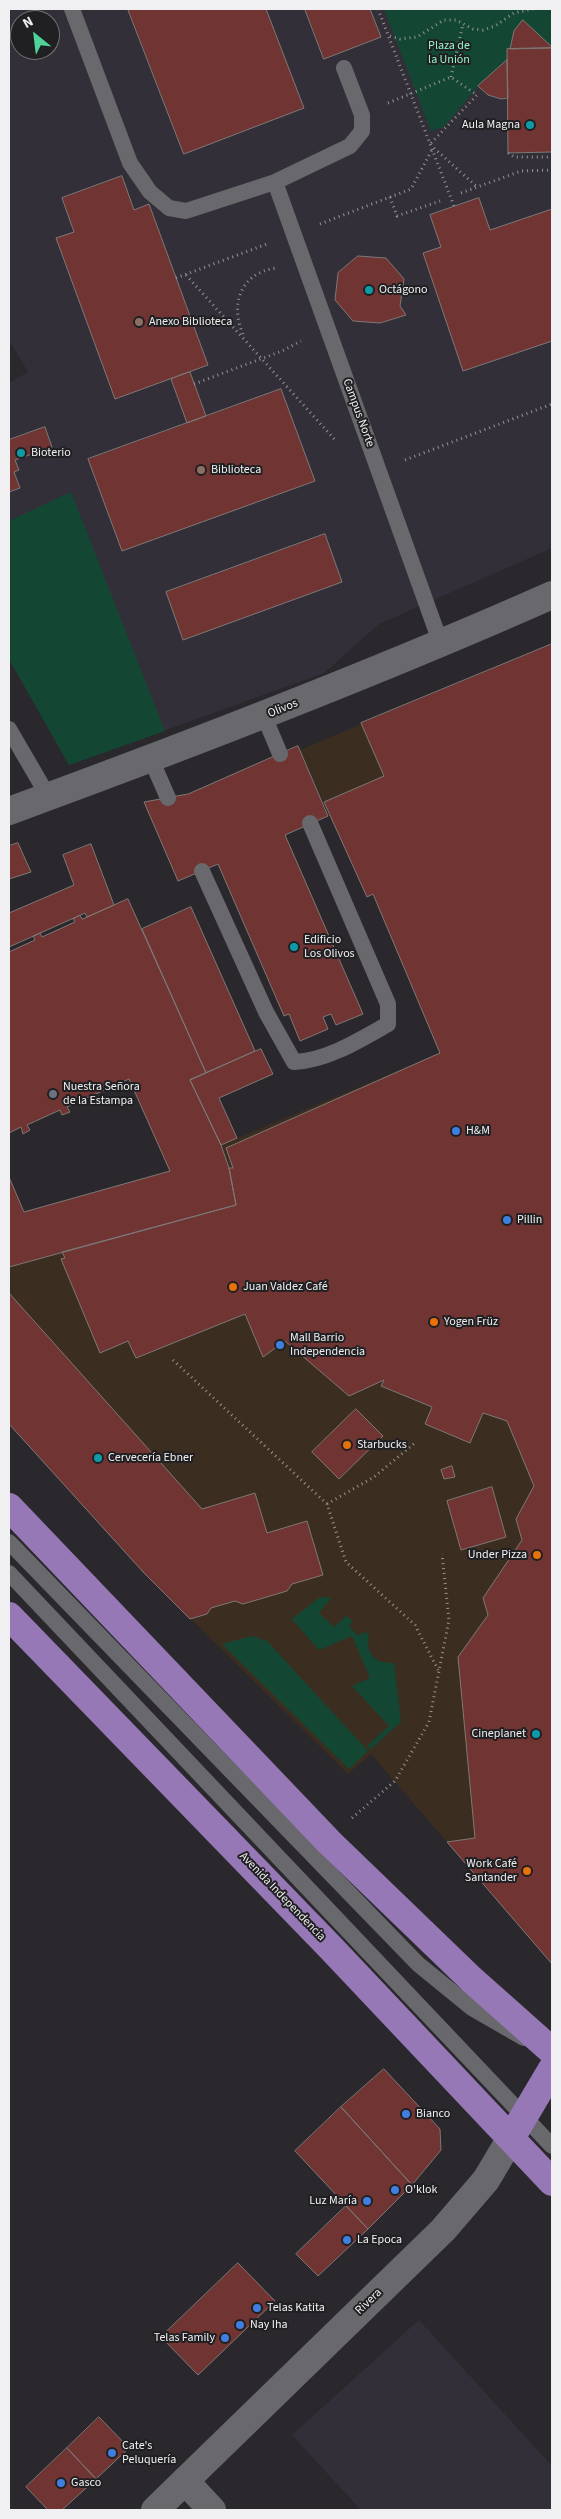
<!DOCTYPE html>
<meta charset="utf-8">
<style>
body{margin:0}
#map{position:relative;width:561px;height:2519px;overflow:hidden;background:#2a282c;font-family:"Source Sans 3",sans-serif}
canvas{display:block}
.frame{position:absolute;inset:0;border:10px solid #f0eff1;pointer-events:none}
.north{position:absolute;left:10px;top:10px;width:50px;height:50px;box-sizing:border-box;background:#201f22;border:1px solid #737275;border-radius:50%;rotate:331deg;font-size:14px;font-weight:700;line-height:20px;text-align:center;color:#f0eff1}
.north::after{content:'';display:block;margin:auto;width:18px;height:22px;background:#4ed399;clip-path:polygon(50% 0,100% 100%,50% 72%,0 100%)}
</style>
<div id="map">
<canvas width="561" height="2519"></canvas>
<div class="frame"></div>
<div class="north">N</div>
</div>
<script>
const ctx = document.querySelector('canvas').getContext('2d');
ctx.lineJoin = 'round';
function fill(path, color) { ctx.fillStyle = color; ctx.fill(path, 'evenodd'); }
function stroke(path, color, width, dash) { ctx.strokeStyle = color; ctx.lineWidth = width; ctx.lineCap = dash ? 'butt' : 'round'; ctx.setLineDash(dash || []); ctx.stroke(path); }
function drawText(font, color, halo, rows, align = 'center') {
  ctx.font = font + ' "Source Sans 3",sans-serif'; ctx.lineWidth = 4; ctx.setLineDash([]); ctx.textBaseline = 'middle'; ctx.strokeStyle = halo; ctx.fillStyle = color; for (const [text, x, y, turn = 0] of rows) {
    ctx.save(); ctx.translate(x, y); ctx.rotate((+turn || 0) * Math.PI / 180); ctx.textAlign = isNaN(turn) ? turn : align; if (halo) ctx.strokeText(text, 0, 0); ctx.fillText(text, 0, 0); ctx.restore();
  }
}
const commercial = new Path2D(`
 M552,644V1964L371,1754L348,1774L144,1573L9,1424V1267L236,1205L229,1168L221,1145L440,1053L373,894L367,897L300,750Z`);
const built = new Path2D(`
 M9,9H552V548L379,624L324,673L69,765L9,659V383L28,372L9,340ZM20,20H50V50H20Z
 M419,2320L552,2466V2510H361L292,2435Z`);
const green = new Path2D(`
 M384,9H552V47L523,21L514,31L510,49H507V60L478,86L444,127L431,131Z
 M71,492L165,731L69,765L9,659V521Z
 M320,1597L331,1598L319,1613L334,1627L346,1616L353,1621L349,1626L358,1636L365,1632L369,1635C365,1654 375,1664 394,1663L401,1722L371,1749L367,1746L389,1726L352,1686L370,1678L352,1636L319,1650L292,1619Z
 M252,1636L267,1641L368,1751L349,1769L222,1644Z`);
const building = new Path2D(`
 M128,9H266L304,108L184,154Z
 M305,9H370L381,37L324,59Z
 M523,20L552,47V48L510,49L514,31Z
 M552,48V152L508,153L507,49Z
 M507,60L508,98L501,99L488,95L478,86Z
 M122,176L134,210L149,204L208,365L115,399L56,238L74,232L62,198Z
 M479,198L490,230L552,209V341L463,371L423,253L441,247L430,215Z
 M358,256L386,258L404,279L400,306L406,315L380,323L353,321L335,300L338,273Z
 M190,372L206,416L187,423L171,379Z
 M281,389L315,481L122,551L88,459Z
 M45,427L52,447L15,460L19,470L14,472L20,488L9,492V440Z
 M325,534L342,582L183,640L166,592Z
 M552,644V1964L447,1842L475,1838L458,1657L488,1615L483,1598L522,1540L516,1519L534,1486L507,1421L483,1413L470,1443L425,1424L432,1407L381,1386L384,1380L349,1396L285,1341L263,1357L245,1314L136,1358L128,1341L100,1353L61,1259L65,1258L62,1252L236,1205L229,1168H233L226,1148L440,1053L373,894L367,897L324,802L384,776L361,723Z
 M298,746L328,816L285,835L363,1014L336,1025L331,1014L323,1017L328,1029L300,1041L289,1014L284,1016L218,864L178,881L144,802L188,794Z
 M18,843L31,872L9,879V846Z
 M91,844L114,905L87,917L85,913L9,947V913L74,885L63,855Z
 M128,899L206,1073L190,1080L221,1145L229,1168L236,1205L9,1267V1177L24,1212L170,1171L129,1079L67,1107L70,1112L62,1115L60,1110L27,1125L30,1130L23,1134L21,1127L9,1133V952L35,940L33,936L40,933L42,937L75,922L73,919L80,915L82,919Z
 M191,907L255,1051L206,1073L142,929Z
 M261,1049L273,1074L219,1098L237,1138L221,1145L190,1080Z
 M9,1293L202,1509L255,1493L267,1533L307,1521L323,1575L292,1584L287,1591L243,1604L235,1601L211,1608L207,1614L190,1619L144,1573L9,1424Z
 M356,1409L383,1436L339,1479L312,1452Z
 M452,1466L455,1477L444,1479L441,1470Z
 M492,1487L506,1537L461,1550L447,1501Z
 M384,2069L440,2129L441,2150L412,2185L341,2107Z
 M341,2107L412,2185L368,2229L295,2151Z
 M346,2206L368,2229L318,2276L296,2254Z
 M238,2263L275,2301L198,2375L161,2337Z
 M99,2417L129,2448L96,2479L67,2448Z
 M67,2448L96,2479L62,2510H48L26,2487Z`);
const path = new Path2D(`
 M378,9L454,206
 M390,36L400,39L417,37L444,20H456L473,29L483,30L495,26L514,13L533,9
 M451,77L463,24
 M388,103L451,77
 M431,143L477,95L451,77
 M434,148L477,187
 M508,153L514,157H552
 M461,193L521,171L552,170
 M390,197L397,216L440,201
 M320,224L411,189L433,148
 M186,275L336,441
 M176,278L267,244
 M243,334C230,305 240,273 276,268
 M194,384L282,351L301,341
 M405,460L552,404
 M173,1360L327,1504L346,1562L415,1625L438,1670
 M327,1504L374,1477L416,1442
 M352,1818L395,1781L429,1722L449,1620L442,1554`);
const lane = new Path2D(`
 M72,9L130,163L150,192L169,208L186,211L275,182L350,146L362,131V115L344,68
 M275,182L441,644
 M264,716L280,754
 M9,729L48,796
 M151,759L168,798
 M202,871L266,1012L294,1062C326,1061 360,1040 388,1024V1004L310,823
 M9,1542L418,1964L472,2008L524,2038
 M9,1573L552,2146`);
const street = new Path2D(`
 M185,2481L212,2510`);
const secondary = new Path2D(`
 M9,811C192,744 374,674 552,595
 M155,2510L443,2230L486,2180L511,2138`);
const primary = new Path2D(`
 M9,1507L329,1842L471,1979L552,2051
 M9,1616L330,1947L552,2182
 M511,2138L552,2069`);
const markers = [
 [530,125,5,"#0f9aa8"],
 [369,290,5,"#0f9aa8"],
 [139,322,5,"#8d6e63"],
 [21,453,5,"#0f9aa8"],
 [201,470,5,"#8d6e63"],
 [294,947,5,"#0f9aa8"],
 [53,1094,5,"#6b7280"],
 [456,1131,5,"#3f7fe0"],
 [507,1220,5,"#3f7fe0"],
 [233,1287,5,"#e8710a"],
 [434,1322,5,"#e8710a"],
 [280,1345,5,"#3f7fe0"],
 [347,1445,5,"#e8710a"],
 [98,1458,5,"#0f9aa8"],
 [537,1555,5,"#e8710a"],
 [536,1734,5,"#0f9aa8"],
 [527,1871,5,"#e8710a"],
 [406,2114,5,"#3f7fe0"],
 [395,2190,5,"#3f7fe0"],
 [367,2201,5,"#3f7fe0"],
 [347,2240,5,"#3f7fe0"],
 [257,2308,5,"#3f7fe0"],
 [240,2325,5,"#3f7fe0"],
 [225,2338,5,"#3f7fe0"],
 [112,2453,5,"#3f7fe0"],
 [61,2483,5,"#3f7fe0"]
];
const parkNames = [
 ["Plaza de",449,46],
 ["la Unión",449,60]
];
const poiNames = [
 ["Aula Magna",520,125,"right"],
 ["Octágono",379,290],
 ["Anexo Biblioteca",149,322],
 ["Bioterio",31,453],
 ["Biblioteca",211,470],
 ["Edificio",304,940],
 ["Los Olivos",304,954],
 ["Nuestra Señora",63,1087],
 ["de la Estampa",63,1101],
 ["H&M",466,1131],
 ["Pillin",517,1220],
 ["Juan Valdez Café",243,1287],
 ["Yogen Früz",444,1322],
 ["Mall Barrio",290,1338],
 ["Independencia",290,1352],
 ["Starbucks",357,1445],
 ["Cervecería Ebner",108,1458],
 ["Under Pizza",527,1555,"right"],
 ["Cineplanet",526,1734,"right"],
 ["Work Café",517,1864,"right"],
 ["Santander",517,1878,"right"],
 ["Bianco",416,2114],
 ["O'klok",405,2190],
 ["Luz María",357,2201,"right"],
 ["La Epoca",357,2240],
 ["Telas Katita",267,2308],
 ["Nay Iha",250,2325],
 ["Telas Family",215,2338,"right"],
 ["Cate's",122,2446],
 ["Peluquería",122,2460],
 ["Gasco",71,2483]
];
const streetNames = [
 ["Campus Norte",358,413,70],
 ["Olivos",283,709,-22],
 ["Avenida Independencia",282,1897,46],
 ["Rivera",369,2302,-44]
];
fill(commercial, '#3b2e20');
fill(built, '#332f38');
fill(green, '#144733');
fill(building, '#703533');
stroke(building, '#7d7877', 1);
stroke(path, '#959396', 3, [1, 4]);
stroke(lane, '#69686c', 16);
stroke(street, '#69686c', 28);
stroke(secondary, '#69686c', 28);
stroke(primary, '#9578b5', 28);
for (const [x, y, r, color] of markers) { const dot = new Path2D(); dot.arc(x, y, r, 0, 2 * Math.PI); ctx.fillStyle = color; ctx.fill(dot); stroke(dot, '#201f22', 2); }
drawText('12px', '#94f7c9', '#201f22', parkNames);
drawText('12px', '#f0eff1', '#201f22', poiNames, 'left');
drawText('12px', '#f0eff1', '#201f22', streetNames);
</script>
